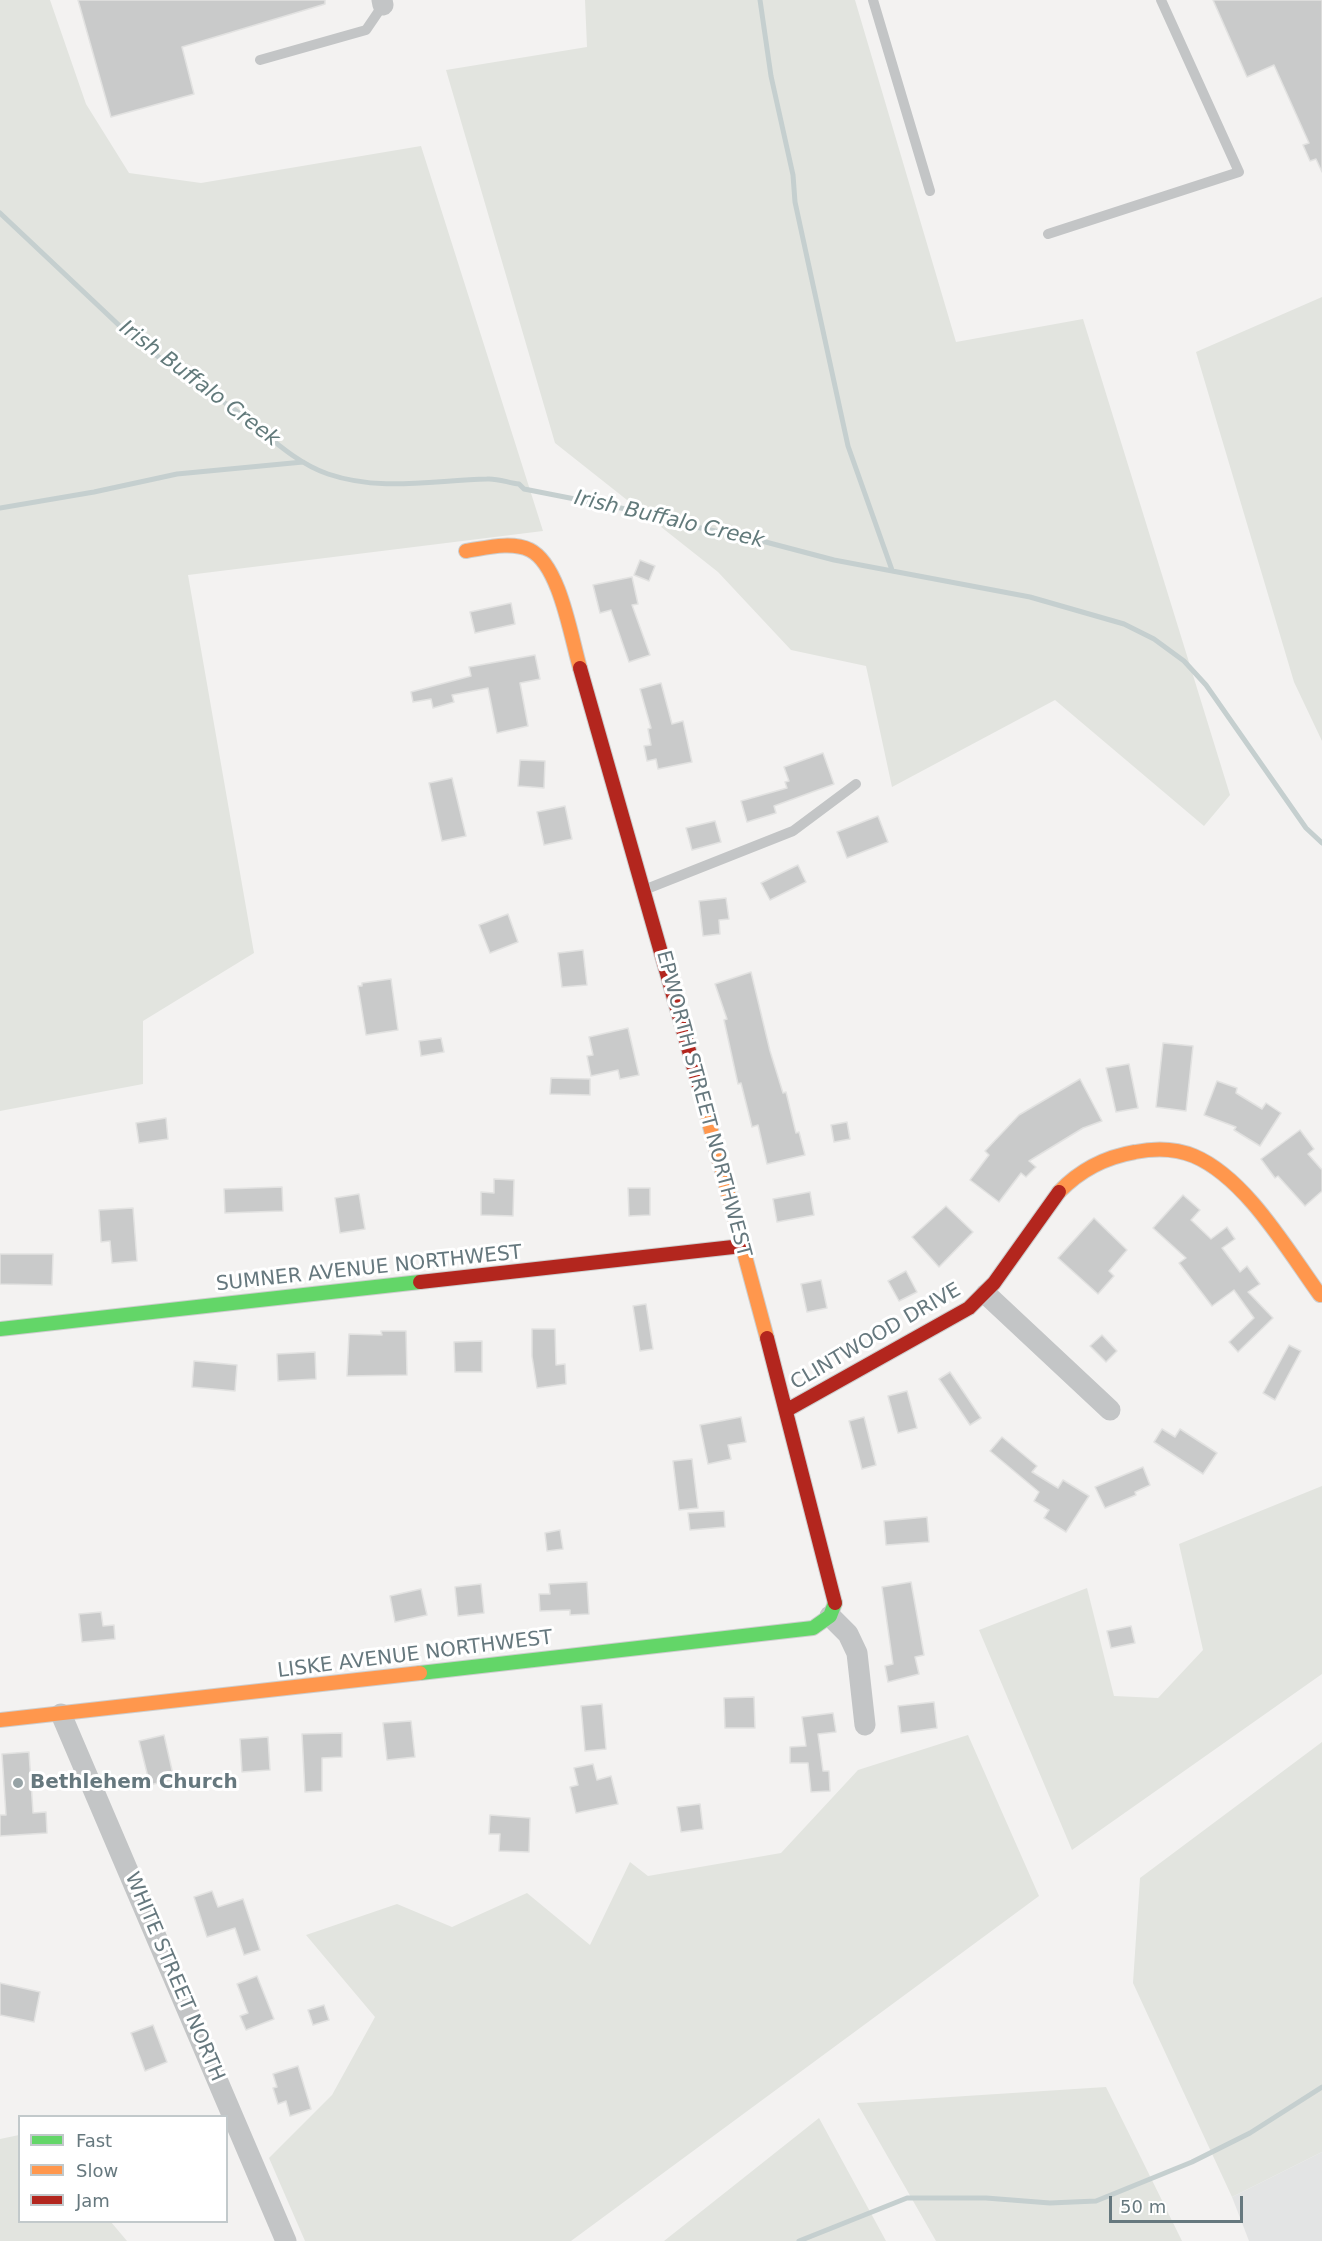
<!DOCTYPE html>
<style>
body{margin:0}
#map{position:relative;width:1322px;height:2241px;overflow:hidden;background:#f3f2f1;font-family:"DejaVu Sans",sans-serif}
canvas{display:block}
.legend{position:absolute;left:18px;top:2115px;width:210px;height:108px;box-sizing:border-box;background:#fff;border:2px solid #c2c9cb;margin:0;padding:8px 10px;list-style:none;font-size:18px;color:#66787e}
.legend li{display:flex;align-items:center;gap:12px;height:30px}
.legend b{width:30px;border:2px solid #c2c9cb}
.scale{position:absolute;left:1109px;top:2196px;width:134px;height:27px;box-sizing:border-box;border:3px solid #66787e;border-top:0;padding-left:8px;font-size:18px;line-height:21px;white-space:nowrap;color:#66787e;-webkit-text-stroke:4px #fff;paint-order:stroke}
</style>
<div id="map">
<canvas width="1322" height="2241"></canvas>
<ul class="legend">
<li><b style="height:8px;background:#63d668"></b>Fast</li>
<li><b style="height:8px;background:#ff974d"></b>Slow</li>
<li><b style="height:8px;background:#b3261e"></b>Jam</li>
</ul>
<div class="scale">50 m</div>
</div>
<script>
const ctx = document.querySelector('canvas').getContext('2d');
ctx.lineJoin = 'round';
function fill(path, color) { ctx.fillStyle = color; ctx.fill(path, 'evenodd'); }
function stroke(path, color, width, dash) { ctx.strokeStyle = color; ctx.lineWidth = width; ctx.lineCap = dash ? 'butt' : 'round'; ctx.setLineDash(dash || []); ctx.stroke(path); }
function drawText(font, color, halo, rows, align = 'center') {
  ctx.font = font + ' "DejaVu Sans",sans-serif'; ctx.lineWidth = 6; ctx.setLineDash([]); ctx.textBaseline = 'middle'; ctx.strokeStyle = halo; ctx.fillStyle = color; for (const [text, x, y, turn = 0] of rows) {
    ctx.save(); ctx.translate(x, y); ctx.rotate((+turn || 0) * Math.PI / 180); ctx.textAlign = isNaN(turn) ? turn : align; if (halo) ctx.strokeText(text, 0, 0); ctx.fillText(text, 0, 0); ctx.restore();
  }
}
const built = new Path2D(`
 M1322,2152V2241H1249L1232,2197Z`);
const green = new Path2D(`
 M0,0H50L86,104L129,173L201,183L421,146L543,531L188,575L254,953L143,1021V1084L0,1111Z
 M585,0H855L956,342L1083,319L1230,795L1204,826L1055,700L892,787L866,666L791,650L718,572L555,443L446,70L587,47Z
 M1322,297V741L1294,682L1196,352Z
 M1322,1486V1674L1072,1850L979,1630L1087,1588L1114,1696L1158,1698L1203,1650L1179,1544Z
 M968,1735L1039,1896L571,2241H305L269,2158L332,2095L375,2017L306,1935L397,1904L452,1927L527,1893L590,1945L630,1862L648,1876L781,1853L858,1770Z
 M1322,1742V2152L1232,2197L1133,1983L1140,1878Z
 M1106,2087L1182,2241H936L857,2103Z
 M819,2118L886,2241H664Z
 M19,2135L20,2222H111L127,2241H0V2139Z`);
const stream = new Path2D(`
 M760,0L771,76L793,175L795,202L848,446L892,570
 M0,213L123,329L198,388C246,408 279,457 328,474C381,492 434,480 487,479C497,478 509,483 519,484L524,489L646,513L658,519L758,540L834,560L1030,597L1124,624L1154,639L1184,661L1206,685L1306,828L1322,843
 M0,508L94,492L177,474L303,462
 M799,2241L907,2198H986L1050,2203L1096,2201L1192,2162L1250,2133L1322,2087`);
const building = new Path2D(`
 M78,0H325V4L182,47L194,94L111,117Z
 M1213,0H1322V172L1316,159L1310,161L1303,145L1309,143L1274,65L1247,77Z
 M640,560L655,566L649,581L634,575Z
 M632,577L638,604L632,605L650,655L629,662L611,610L600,613L593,585Z
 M511,603L515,624L475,633L470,612Z
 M535,655L540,679L520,683L528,726L497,733L488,688L452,695L454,702L433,708L431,699L413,702L411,692L471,676L469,667Z
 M661,683L672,724L683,721L692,762L658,769L656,759L647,761L644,746L651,745L648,729L651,728L640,689Z
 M823,753L834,784L774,806L776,813L747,822L741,801L787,788L785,782L789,781L784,767Z
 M520,760L545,761L544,788L518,786Z
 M452,778L466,836L442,841L429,783Z
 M565,806L572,839L544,845L537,812Z
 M878,816L888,842L847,858L837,832Z
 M715,821L721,842L692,850L686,828Z
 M798,865L806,882L770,900L761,883Z
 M726,898L729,919L719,920L720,934L703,936L699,901Z
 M508,914L518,942L490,953L479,925Z
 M583,950L587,985L562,987L558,953Z
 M751,972L770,1051L783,1093L786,1092L796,1133L799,1132L805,1155L767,1164L758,1125L752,1127L741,1083L738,1084L724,1020L727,1019L715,984Z
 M391,979L398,1030L366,1035L358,986H362V983Z
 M628,1028L639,1075L620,1079L618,1070L591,1076L587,1056L593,1055L589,1037Z
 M441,1038L444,1052L421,1056L419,1041Z
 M1163,1043L1193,1046L1186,1111L1156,1107Z
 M1129,1064L1138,1108L1116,1112L1106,1068Z
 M551,1078L590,1079V1095L550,1094Z
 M1080,1079L1102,1121L1083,1128L1029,1161L1036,1167L1026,1177L1021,1173L999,1202L970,1180L989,1155L985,1151L1019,1115Z
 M1217,1081L1237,1088L1236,1093L1262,1109L1266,1103L1281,1113L1260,1146L1234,1130L1236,1127L1204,1115Z
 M166,1118L168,1139L139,1143L136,1123Z
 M847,1122L850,1139L834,1142L831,1125Z
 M1300,1130L1314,1149L1308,1154L1322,1170V1191L1305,1206L1278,1176L1275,1178L1261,1159Z
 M494,1179L514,1180L513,1216L481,1215V1192L494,1193Z
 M282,1187L283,1211L225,1213L224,1189Z
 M628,1188H650V1215L629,1216Z
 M810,1192L814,1215L777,1222L773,1199Z
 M359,1194L365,1229L340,1233L335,1198Z
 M1183,1195L1200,1210L1191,1220L1211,1239L1227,1227L1235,1239L1222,1248L1240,1272L1247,1266L1260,1284L1248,1292L1273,1318L1238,1352L1229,1342L1254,1318L1234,1290L1212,1306L1179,1263L1186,1258L1153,1228Z
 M946,1206L973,1232L939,1267L912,1237Z
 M133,1208L137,1261L112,1263L110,1241L101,1242L99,1210Z
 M1094,1218L1127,1250L1109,1271L1114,1276L1098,1294L1058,1258Z
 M0,1254H53L52,1285L0,1284Z
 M906,1271L917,1292L899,1301L888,1281Z
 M821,1280L827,1308L807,1312L801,1284Z
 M646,1304L653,1349L640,1351L633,1306Z
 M532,1329H555L556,1365L565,1364L566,1384L537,1388L532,1356Z
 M381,1331H406L407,1375L347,1376L349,1334L382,1335Z
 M1102,1335L1117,1351L1106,1362L1090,1346Z
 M482,1341V1372H455L454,1342Z
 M1289,1345L1301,1351L1275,1400L1263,1393Z
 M315,1352L316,1379L278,1381L277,1354Z
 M194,1361L237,1365L235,1391L192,1387Z
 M950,1372L981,1418L970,1425L939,1379Z
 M907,1391L917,1428L898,1433L888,1396Z
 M741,1417L746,1442L728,1445L731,1459L708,1464L700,1425Z
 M864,1417L876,1465L862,1469L849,1421Z
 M1162,1429L1175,1437L1180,1429L1217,1453L1203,1474L1154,1442Z
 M1002,1437L1037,1466L1032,1472L1058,1488L1063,1480L1089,1496L1066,1532L1044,1518L1049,1510L1034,1501L1039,1492L990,1451Z
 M692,1459L698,1508L679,1510L673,1461Z
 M1143,1467L1150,1485L1135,1492L1136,1495L1105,1508L1095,1487Z
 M724,1511L725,1527L690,1530L688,1513Z
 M927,1517L929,1542L886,1545L884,1521Z
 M560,1530L563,1549L547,1551L545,1533Z
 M587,1582L589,1614L570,1615V1610L540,1611L539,1594H550L549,1584Z
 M911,1582L924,1655L915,1657L919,1674L888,1682L885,1666L893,1664L882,1587Z
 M481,1584L484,1613L458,1616L455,1587Z
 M421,1589L427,1615L395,1622L390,1596Z
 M101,1612L103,1626L114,1625L115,1639L82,1642L79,1614Z
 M1131,1626L1135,1643L1111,1648L1107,1631Z
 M754,1697L755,1728H725L724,1698Z
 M934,1702L937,1728L901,1733L898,1706Z
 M602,1704L606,1749L585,1751L581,1706Z
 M833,1713L836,1732L818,1734L823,1771H829L830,1791L811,1792L808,1763H790V1747L806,1746L802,1717Z
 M411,1721L415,1757L387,1760L383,1723Z
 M342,1733V1757L322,1758V1791L305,1792L302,1734Z
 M164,1735L174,1779L150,1785L139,1741Z
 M268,1737L270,1770L242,1772L240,1739Z
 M29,1752L33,1813L46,1812L47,1833L0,1836V1815H6L2,1754Z
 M593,1764L597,1780L611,1776L618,1804L576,1813L570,1787L578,1785L574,1768Z
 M700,1804L703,1829L681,1832L677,1807Z
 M490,1815L530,1818L529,1852L499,1851L500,1834H489Z
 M212,1891L218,1907L243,1899L260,1950L244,1955L235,1928L207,1937L194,1897Z
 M257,1976L274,2019L246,2030L240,2016L248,2013L237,1984Z
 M0,1983L40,1992L34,2022L0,2015Z
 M324,2005L329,2020L313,2025L308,2010Z
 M153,2025L167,2062L145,2071L131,2033Z
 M298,2066L311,2109L290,2116L286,2101L278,2104L273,2088L277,2087L273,2074Z`);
const lane = new Path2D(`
 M873,0L930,191
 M260,60L366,30L383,5
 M1048,234L1239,172L1161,0
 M644,890L793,831L856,784`);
const street = new Path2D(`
 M382,0L383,5
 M986,1294L1110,1410
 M830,1616L848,1634L857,1653L865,1725
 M61,1714L286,2241`);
const fast = new Path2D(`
 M0,1329L420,1282
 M420,1673L813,1628L830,1616L835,1603`);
const slow = new Path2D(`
 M466,551C486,548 511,541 530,550C560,565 571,638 580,668
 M701,1093L767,1338
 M1059,1192C1079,1171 1106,1157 1135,1152C1155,1148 1175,1148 1194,1156C1246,1178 1288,1251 1320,1295
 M0,1720L420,1673`);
const jam = new Path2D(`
 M580,668L701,1093
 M420,1282L742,1246
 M767,1338L835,1603
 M787,1410L969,1308L994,1283L1059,1192`);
const markers = [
 [18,1783,6,"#97a3a6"]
];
const streetNames = [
 ["EPWORTH STREET NORTHWEST",703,1104,75],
 ["SUMNER AVENUE NORTHWEST",369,1269,-6],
 ["CLINTWOOD DRIVE",876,1337,-30],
 ["LISKE AVENUE NORTHWEST",415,1655,-7],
 ["WHITE STREET NORTH",174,1977,67]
];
const poiNames = [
 ["Bethlehem Church",30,1783]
];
const waterNames = [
 ["Irish Buffalo Creek",199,384,37],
 ["Irish Buffalo Creek",669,520,13]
];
fill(built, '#e3e4e4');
fill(green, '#e2e4df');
stroke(stream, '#c5cfcf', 5);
fill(building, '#c9caca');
stroke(building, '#e2e2e1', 1.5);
stroke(fast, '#cdcece', 16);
stroke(slow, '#cdcece', 16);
stroke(jam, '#cdcece', 16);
stroke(lane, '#c3c5c6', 10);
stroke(street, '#c3c5c6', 21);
stroke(fast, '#63d668', 14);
stroke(slow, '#ff974d', 14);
stroke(jam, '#b3261e', 14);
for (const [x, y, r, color] of markers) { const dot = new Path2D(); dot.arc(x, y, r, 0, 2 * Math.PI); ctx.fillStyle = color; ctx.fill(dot); stroke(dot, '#fff', 2); }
drawText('20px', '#66787e', '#fff', streetNames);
drawText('bold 20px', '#66787e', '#fff', poiNames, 'left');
drawText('italic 21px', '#627a7b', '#fff', waterNames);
</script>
